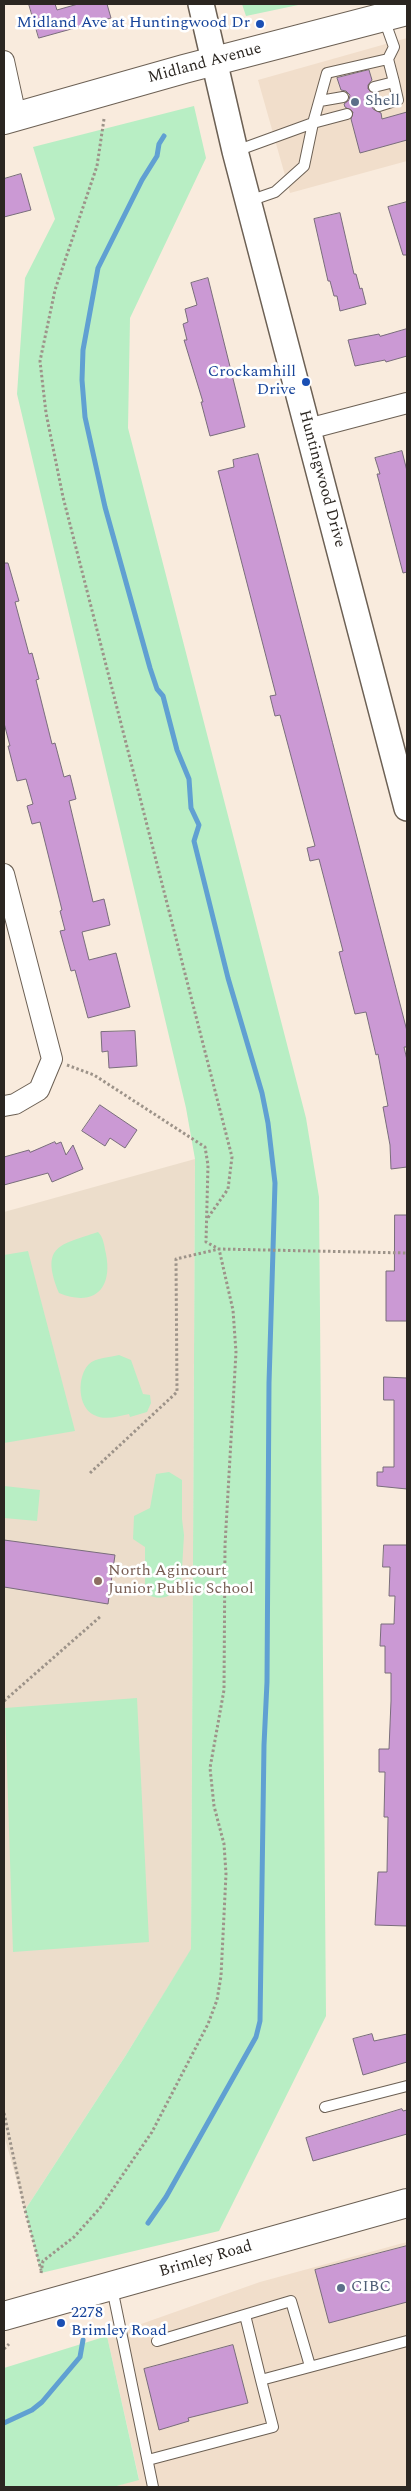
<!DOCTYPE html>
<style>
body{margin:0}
#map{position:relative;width:411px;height:2491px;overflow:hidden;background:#f9ebdd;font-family:Spectral,serif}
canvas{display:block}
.frame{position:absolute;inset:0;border:5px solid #2b2621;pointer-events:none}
</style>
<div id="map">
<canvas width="411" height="2491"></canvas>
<div class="frame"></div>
</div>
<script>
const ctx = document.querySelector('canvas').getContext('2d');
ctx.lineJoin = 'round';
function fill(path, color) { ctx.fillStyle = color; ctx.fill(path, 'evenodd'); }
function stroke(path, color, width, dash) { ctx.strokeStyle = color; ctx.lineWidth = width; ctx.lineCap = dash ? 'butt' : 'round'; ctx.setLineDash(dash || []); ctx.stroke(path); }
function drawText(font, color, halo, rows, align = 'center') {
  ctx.font = font + ' Spectral,serif'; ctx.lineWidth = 5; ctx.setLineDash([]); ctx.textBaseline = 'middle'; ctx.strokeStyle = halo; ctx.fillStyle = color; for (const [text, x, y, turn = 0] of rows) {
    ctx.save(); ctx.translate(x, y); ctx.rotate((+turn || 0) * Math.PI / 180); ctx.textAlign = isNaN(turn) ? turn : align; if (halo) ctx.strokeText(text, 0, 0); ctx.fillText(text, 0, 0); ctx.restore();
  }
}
const built = new Path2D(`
 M407,38V161L290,193L258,80Z
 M407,2242V2487H113L139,2479L107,2336L260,2282Z`);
const education = new Path2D(`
 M195,1159L191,1950L126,2055L25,2210L4,2135V1212Z`);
const green = new Path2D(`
 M242,4H303L246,16Z
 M194,106L206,158L130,318L128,428L306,1118L319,1197L326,2016L219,2231L41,2273L25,2210L126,2055L191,1949L195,1159L186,1108L17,394L25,278L55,219L33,147Z
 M98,1232C104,1238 104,1246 106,1254C113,1290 93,1307 59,1293C40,1246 59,1245 98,1232Z
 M28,1251L75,1431L4,1443V1255Z
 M119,1355L131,1360L143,1394L150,1395L151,1403L147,1412L130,1417L129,1414C118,1416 105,1421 94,1415C77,1407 77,1376 89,1364C95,1358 111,1357 119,1355Z
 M169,1472L182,1480V1519L184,1535L181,1586C170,1598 161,1601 145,1594V1547L133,1539L134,1516L150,1508L156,1474Z
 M4,1486L40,1490L37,1521L4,1518Z
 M137,1698L149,1942L13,1952L5,1708Z
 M107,2336L139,2480L113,2487H4V2368Z`);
const stream = new Path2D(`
 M148,2223L166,2197L256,2037L260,2021L264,1745L267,1682L269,1383L275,1183L268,1123L262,1093L228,978L194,841L199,825L191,808L189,779L177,750L163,696L157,689L150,668L105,507L85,417L82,380L83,350L98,268L142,180L157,156L159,144L164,136
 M4,2423L32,2410L42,2402L80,2357L83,2340`);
const building = new Path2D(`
 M29,4H55L57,10L78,4H107L111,18L39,38Z
 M369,70L372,80L368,85V89L376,94L377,99L372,104L373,109L381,113L382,119L407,112V140L360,153L351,119L353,112L345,107L344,104L349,100L350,95L346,91L341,90L337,78Z
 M21,174L31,210L4,217V179Z
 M407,202V255H403L388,207Z
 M340,213L354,274H356L360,289L362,288L366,304L340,311L337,296H334L330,281H328L314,219Z
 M208,278L245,427L210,436L201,402H203L184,340H187L183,324L188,322L185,309L197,305L191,283Z
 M407,329V356L386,362L385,360L355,366L348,340L379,334L380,336Z
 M402,451L407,471V572L403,573L377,474H380L375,458Z
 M258,454L407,1031V1047H404L407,1060V1167L391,1169L390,1145L383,1107L388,1106L378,1054L376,1055L366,1012L355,1014L339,952L343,951L319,859L310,861L307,848L315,846L280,715L275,716L270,696L276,695L218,471L234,467L233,460Z
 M4,563H8L19,601L15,602L29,654L32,653L39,679L36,680L52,744L55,743L64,777L70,775L76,799L69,801L93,902L104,899L110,925L82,932L89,960L116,953L130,1007L88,1018L75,970L71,971L60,931L65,930L60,911L62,910L40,822L32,824L27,806L33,804L26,779L17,781L8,746H10L4,723Z
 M135,1031L137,1066L109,1068L108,1051L102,1052L101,1032Z
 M100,1105L137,1130L125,1148L110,1138L105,1146L82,1131Z
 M55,1142L56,1144L61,1142L66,1155L73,1145L83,1169L52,1182L48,1173L4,1185V1157L29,1150L30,1152Z
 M395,1215H407V1321H386V1271H394Z
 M384,1377L407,1378V1489L377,1486V1472H383V1467H394V1400H384Z
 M4,1540L115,1555L108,1604L4,1587Z
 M384,1545H407V1926L375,1925L378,1872H387L388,1817H384L385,1772H379V1749H389L391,1701V1673H385V1646H380L381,1624H394L395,1596H389L390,1567H383Z
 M372,2034L374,2041L407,2034V2062L363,2075L353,2039Z
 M402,2109L403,2111L407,2110V2134L313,2161L306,2138Z
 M407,2246V2302L329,2323L315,2270Z
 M233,2345L248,2403L188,2418L189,2421L159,2430L144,2369Z`);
const path = new Path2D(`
 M104,119L97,166L55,290L40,361L46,413L63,497L232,1157L228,1189L207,1219
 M67,1065L94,1075L205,1147L208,1165L206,1242L219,1249
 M90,1473L177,1392L176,1259L219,1249L407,1253
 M4,1701L101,1616
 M4,2113L25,2210L41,2270
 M41,2273L43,2261L74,2237L100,2208L152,2132L208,2024L217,2000L221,1976L226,1874L224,1844L214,1806L210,1768L224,1690L225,1545L236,1352L233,1310L219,1249
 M4,2349L9,2344`);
const service = new Path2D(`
 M374,87L394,82L388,59
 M320,101L343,97
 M379,106L398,100L394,82
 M236,151L313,123L347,114
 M249,201L275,192L304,166L313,123L327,73L388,59L394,47L384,19
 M325,2107L407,2086
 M112,2288L153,2487
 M245,2315L261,2380
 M157,2341L291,2301L310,2366
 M148,2460L273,2427L261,2380L407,2341`);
const minor = new Path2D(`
 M4,61L16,116
 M308,429L407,403
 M4,874L52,1059L39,1090L15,1104L4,1106`);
const tertiary = new Path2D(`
 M201,4L235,151L407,808`);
const secondary = new Path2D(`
 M4,120L184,69L407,11
 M4,2316L407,2203`);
const markers = [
 [260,24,5,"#1a4fb4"],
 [355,102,5,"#5c6f8a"],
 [306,382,5,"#1a4fb4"],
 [98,1581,5,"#8d6e63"],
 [341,2288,5,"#5c6f8a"],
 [61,2323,5,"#1a4fb4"]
];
const transitNames = [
 ["Midland Ave at Huntingwood Dr",250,24],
 ["Crockamhill",296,373],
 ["Drive",296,391],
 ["2278",71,2314,"left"],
 ["Brimley Road",71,2332,"left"]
];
const streetNames = [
 ["Midland Avenue",205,64,-15],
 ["Huntingwood Drive",321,479,75],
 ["Brimley Road",206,2260,-16]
];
const serviceNames = [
 ["Shell",365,102],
 ["CIBC",351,2288]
];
const educationNames = [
 ["North Agincourt",108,1572],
 ["Junior Public School",108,1590]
];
fill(built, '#f1decb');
fill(education, '#ecddcb');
fill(green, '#b8eec4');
stroke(stream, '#60a0d2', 5);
fill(building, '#cb99d4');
stroke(building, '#796d7b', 1);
stroke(service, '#6c6054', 12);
stroke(minor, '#6c6054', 22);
stroke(tertiary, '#6c6054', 28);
stroke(secondary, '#6c6054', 30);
stroke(path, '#9d9389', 3, [2.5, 2.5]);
stroke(service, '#fff', 10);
stroke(minor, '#fff', 20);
stroke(tertiary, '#fff', 25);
stroke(secondary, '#fff', 28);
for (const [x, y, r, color] of markers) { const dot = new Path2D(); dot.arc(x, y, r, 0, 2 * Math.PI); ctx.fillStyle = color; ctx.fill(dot); stroke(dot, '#fff', 2); }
drawText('16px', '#164399', '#fff', transitNames, 'right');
drawText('16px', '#2b2621', '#fff', streetNames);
drawText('16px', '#4e5e75', '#fff', serviceNames, 'left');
drawText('16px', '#785e54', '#fff', educationNames, 'left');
</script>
